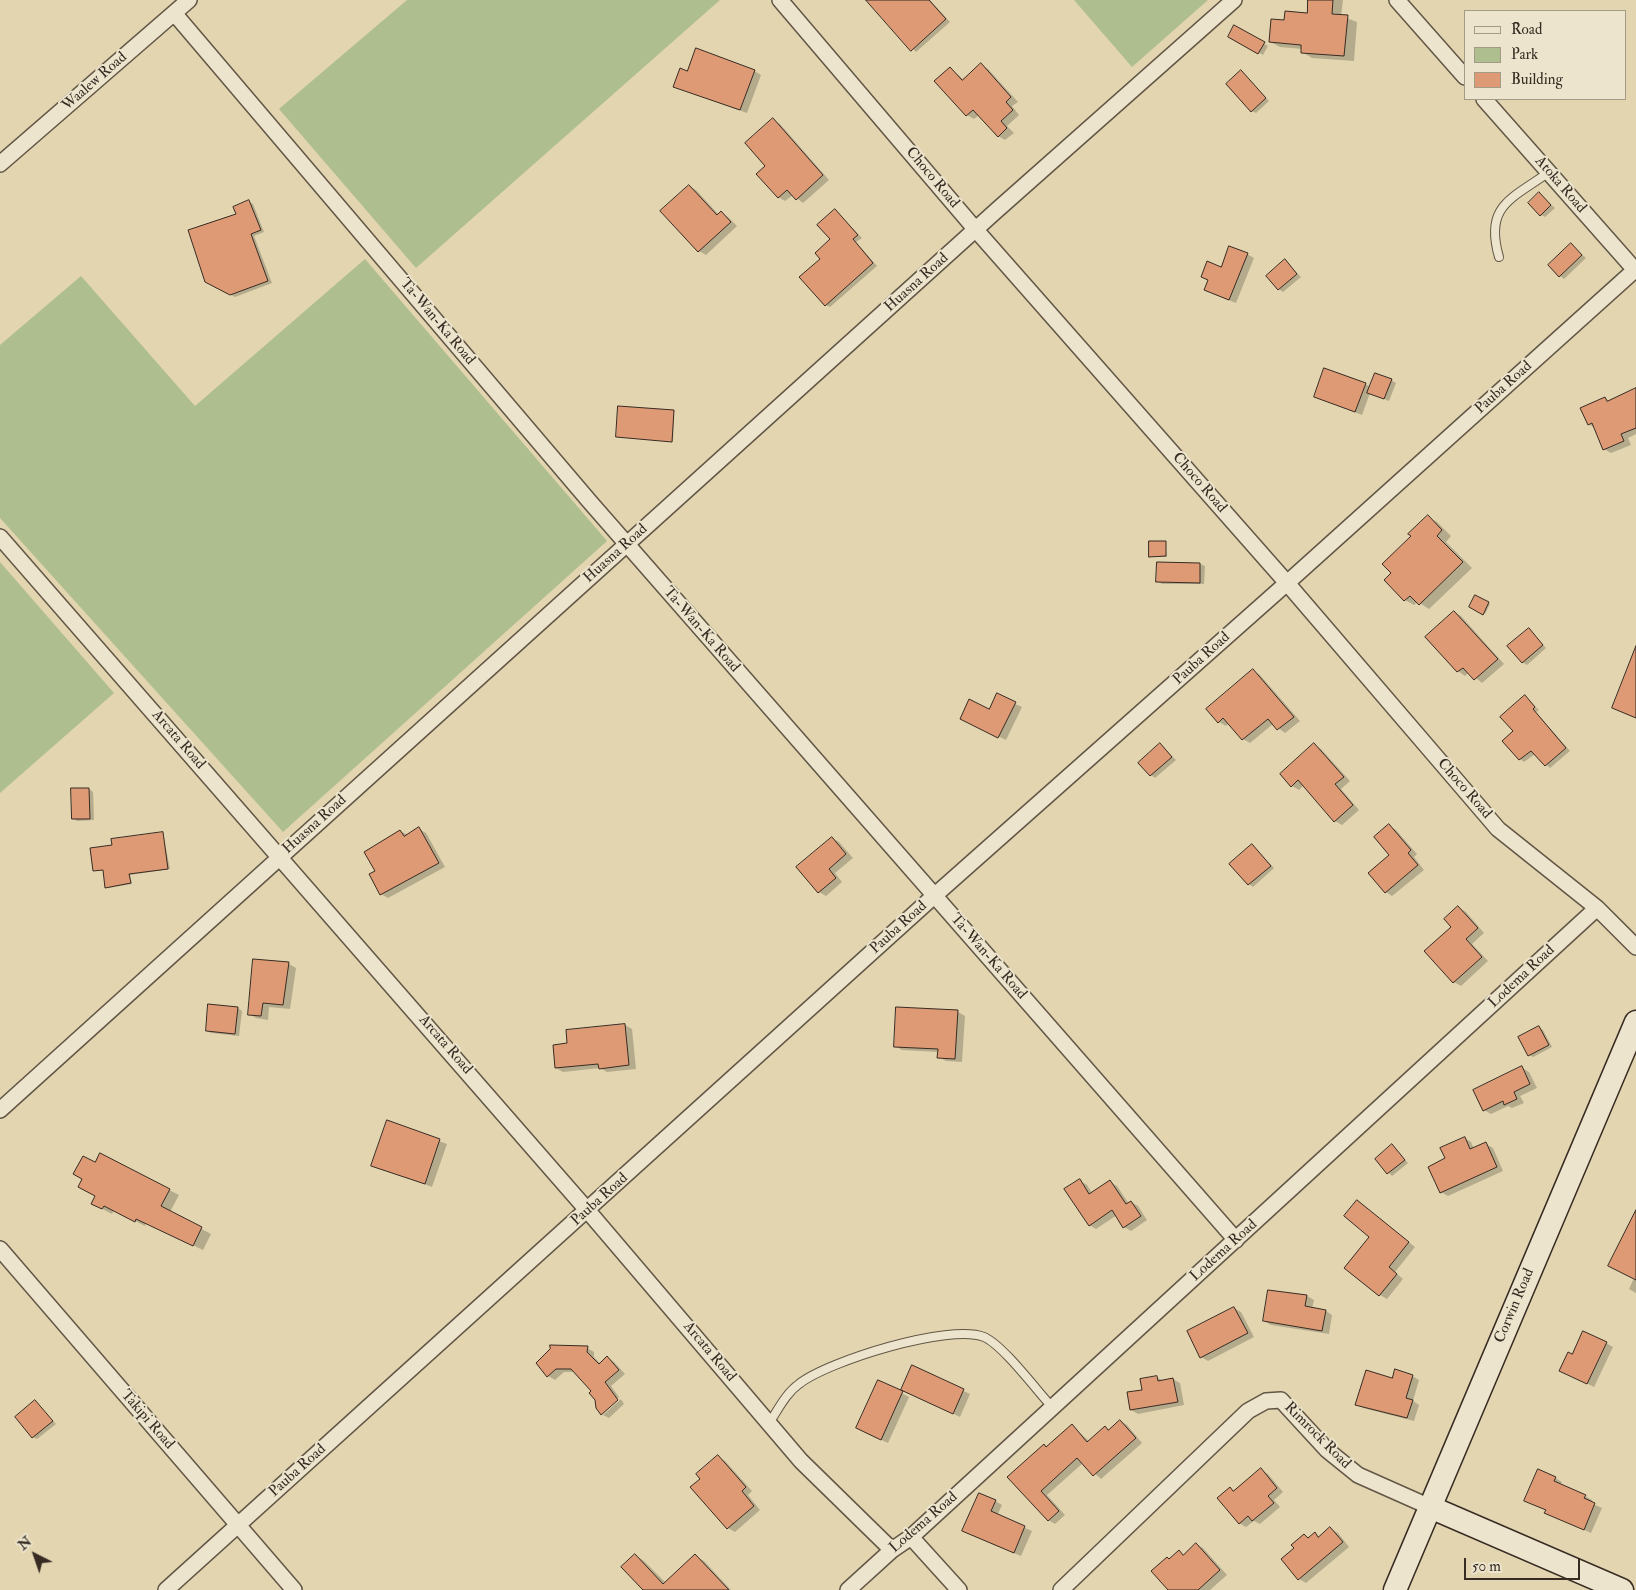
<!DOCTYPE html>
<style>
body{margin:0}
#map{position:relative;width:1636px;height:1590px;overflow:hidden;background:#e2d5b0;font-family:"IM FELL Double Pica",serif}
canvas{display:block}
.legend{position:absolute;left:1464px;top:10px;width:162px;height:90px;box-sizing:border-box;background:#ece4cc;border:1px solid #a49a88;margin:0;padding:6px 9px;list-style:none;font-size:15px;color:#372b23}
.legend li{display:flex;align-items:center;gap:10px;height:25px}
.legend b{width:25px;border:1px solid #a49a88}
.north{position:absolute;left:10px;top:1530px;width:50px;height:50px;-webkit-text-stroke:4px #ece4cc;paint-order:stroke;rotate:319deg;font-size:14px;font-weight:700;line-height:20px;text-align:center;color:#372b23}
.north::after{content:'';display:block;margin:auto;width:18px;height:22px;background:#372b23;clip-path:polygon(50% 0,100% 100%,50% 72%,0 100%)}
.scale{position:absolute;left:1464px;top:1558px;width:116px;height:22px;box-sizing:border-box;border:2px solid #372b23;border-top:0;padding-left:6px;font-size:15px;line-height:18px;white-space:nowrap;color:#372b23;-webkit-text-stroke:4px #ece4cc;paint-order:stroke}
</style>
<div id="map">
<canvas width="1636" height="1590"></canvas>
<ul class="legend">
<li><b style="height:6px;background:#ece4cc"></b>Road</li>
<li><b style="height:14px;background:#aebe8f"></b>Park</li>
<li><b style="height:14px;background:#de9a74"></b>Building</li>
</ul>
<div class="north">N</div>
<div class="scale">50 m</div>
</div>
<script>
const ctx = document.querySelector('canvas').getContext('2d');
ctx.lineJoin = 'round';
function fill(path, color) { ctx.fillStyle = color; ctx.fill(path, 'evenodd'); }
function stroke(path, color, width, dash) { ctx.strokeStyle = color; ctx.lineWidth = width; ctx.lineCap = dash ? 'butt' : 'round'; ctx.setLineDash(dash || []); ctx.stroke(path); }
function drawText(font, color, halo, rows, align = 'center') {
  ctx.font = font + ' "IM FELL Double Pica",serif'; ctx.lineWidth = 4; ctx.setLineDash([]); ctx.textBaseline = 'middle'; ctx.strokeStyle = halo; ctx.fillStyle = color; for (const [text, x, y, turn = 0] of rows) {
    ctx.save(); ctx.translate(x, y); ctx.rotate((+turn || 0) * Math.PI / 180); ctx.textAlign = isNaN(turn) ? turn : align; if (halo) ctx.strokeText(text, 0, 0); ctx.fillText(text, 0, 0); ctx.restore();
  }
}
const green = new Path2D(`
 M407,0H720L416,268L279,109Z
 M1074,0H1208L1132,67Z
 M365,259L607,541L283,832L0,518V345L81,276L195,406Z
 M0,562L114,693L0,793Z`);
const shadow = new Path2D(`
 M868,0H930L950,22L916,52Z
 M1309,0H1343L1341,16L1357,22L1354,61L1312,58L1302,52V49L1280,47L1270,42L1285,21L1308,14Z
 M1235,27L1268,46L1263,55L1229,36Z
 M981,65L988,69L1018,102L1012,106L1019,115L1007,126L1014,133L1005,140L998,136L979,115L974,119L967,115L950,68L964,80Z
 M754,71L761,75L747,113L675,87L688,72Z
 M1241,72L1269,101L1256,113L1252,111Z
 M773,120L780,124L829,180L803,203L793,195L785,201L778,197L767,166Z
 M689,186L696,190L719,215L721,213L728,217L737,226L706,255L699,251Z
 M1539,194L1555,208L1545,217L1541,215Z
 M249,202L253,204L264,232L254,236L272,283L235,297L206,281L238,215Z
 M835,210L862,238L856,242L877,266L830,307L826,305L822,259L832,239Z
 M1571,245L1586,258L1564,279L1560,276Z
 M1247,254L1254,258L1236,303L1213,294L1221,268Z
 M1285,261L1301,277L1283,292L1279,289Z
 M1391,380L1396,383L1389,401L1370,393L1362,415L1315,397L1365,384L1371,387Z
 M1636,389V434L1628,438L1631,445L1611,453L1604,449L1596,429L1589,424L1605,398L1609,401Z
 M674,411L673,442L617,436Z
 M1428,517L1437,522L1451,536L1446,542L1472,568L1429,609L1418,602L1414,605L1405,600L1393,573Z
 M1165,542L1167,557L1150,556Z
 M1158,563L1200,564L1205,566L1204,584H1162L1157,581Z
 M1476,597L1490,604L1485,614L1470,607Z
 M1454,612L1461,616L1504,664L1482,683L1469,672L1465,676L1458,671L1427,637Z
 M1529,630L1546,648L1527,665L1522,662Z
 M1253,671L1260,675L1300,721L1285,733L1273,724L1250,743L1243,739L1229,723L1226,726L1219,722Z
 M1525,697L1539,710L1536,712L1570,751L1550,768L1535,754L1524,762L1520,759L1504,741L1515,731Z
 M1015,704L1022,707L1006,740L968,722Z
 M1161,745L1176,760L1155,778L1151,775Z
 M1314,745L1321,749L1350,781L1341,789L1359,810L1342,825L1335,821L1304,785L1299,790L1292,786Z
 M89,789L93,792L94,820L77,821L73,818Z
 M1389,826L1396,830L1417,854L1414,857L1424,870L1392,896L1386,892L1390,855Z
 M419,829L426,833L445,867L388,898L381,894L376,871L400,831L408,835Z
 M163,833L170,869L130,875L132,884L108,888L104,870H94L114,846Z
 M832,838L839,842L853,858L835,873L842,882L826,896L819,892Z
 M1252,845L1274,868L1253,887L1249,884Z
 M1459,908L1466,912L1484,933L1472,944L1488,961L1461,986L1454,982L1453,927Z
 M289,964L296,968L290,1009L269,1007L268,1020L256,1018L249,1014Z
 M238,1008L242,1011L239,1036L211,1033L207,1031Z
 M958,1012L965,1016L962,1062L946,1061L939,1057V1052L902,1050L895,1046Z
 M625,1025L632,1029L636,1069L607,1072L600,1068L563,1072L556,1068L569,1044Z
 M1539,1028L1543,1030L1552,1047L1533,1057L1529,1055Z
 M1522,1068L1529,1072L1537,1088L1520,1096L1524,1103L1512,1108L1508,1106L1491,1114L1484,1110Z
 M387,1122L447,1144L432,1187L373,1165Z
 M1464,1138L1471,1142L1474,1149L1486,1144L1493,1148L1503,1171L1448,1196L1441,1192L1447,1159Z
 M1392,1146L1408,1163L1392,1176L1376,1159Z
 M1080,1181L1087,1185L1092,1193L1110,1182L1117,1186L1129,1204L1131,1202L1138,1206L1147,1220L1131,1231L1124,1227L1117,1215L1096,1229L1089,1225Z
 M169,1190L179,1195L170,1212L211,1234L203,1250L146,1223L145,1226L114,1210L112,1214L93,1204L97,1196Z
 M1357,1202L1415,1247L1395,1272L1403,1279L1387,1299L1380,1295L1371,1237Z
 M1636,1217V1293L1629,1289L1634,1278Z
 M1307,1296L1314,1300L1312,1309L1326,1311L1332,1315L1329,1334L1271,1325L1264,1321Z
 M1234,1308L1241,1312L1254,1337L1208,1361L1201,1357Z
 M1606,1343L1613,1347L1594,1387L1568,1374L1572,1355Z
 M587,1348L594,1352V1357L601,1364L608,1358L614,1362L625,1374L611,1386L619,1397L603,1414L597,1408L593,1391L575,1372H564L555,1380L548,1376L537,1363Z
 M912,1367L970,1394L960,1417L909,1393Z
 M1412,1376L1419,1380L1413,1401L1419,1405L1414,1421L1363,1408L1357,1404L1393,1379Z
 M1156,1377L1164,1381L1173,1379L1180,1383L1184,1405L1138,1414L1131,1410Z
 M879,1381L909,1397L888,1443L864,1432Z
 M621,1399L624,1404L609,1418L603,1415Z
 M35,1402L56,1424L37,1439L33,1437Z
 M1120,1421L1127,1425L1142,1443L1101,1479L1083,1463L1047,1495L1065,1515L1055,1524L1048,1520L1009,1477L1044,1446L1047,1448L1072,1426L1089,1441L1105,1427L1110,1430Z
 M718,1457L725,1461L752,1491L748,1495L760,1510L735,1532L728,1528L701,1479Z
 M1261,1470L1268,1474L1283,1492L1274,1500L1280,1507L1260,1524L1254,1521L1246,1527L1239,1523L1230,1489L1235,1491Z
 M1555,1478L1562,1482L1560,1485L1585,1496L1592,1500L1591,1503L1602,1508L1591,1533L1553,1516L1547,1510L1532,1504Z
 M995,1501L1002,1505L997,1516L1032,1531L1021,1556L971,1535Z
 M1331,1529L1338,1533L1349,1547L1306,1583L1299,1579L1296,1548L1304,1535L1309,1538L1315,1534L1320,1537Z
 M1196,1544L1203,1548L1227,1575L1210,1590H1169L1170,1560L1179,1552L1184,1555Z
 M635,1555L644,1561L666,1583L695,1556L704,1561L731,1590H645Z`);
const building = new Path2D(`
 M866,0H929L946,19L911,51Z
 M1308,0H1333L1332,14L1348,15L1344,56L1301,53V45L1269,42L1271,19L1284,20L1285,11L1307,13Z
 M1234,25L1265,42L1258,54L1228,37Z
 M696,48L755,70L740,110L673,87L680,68L687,71Z
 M981,63L1011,97L1006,102L1013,110L1001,121L1007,128L998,137L973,110L966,116L934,81L950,67L962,80Z
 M1241,70L1266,98L1251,112L1226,84Z
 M773,118L823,175L796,200L787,190L778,198L756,174L765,166L745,143Z
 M689,185L717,215L721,211L731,222L698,252L660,211Z
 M1539,192L1551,205L1540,216L1528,203Z
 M249,200L261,230L251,234L268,281L230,295L205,282L188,230L236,214L233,207Z
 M835,209L858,235L853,239L873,263L825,306L799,277L820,259L815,253L830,239L817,225Z
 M1571,243L1582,255L1559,277L1548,265Z
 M1229,246L1248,253L1229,300L1204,290L1208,280L1201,277L1207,261L1221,267Z
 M1285,259L1297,274L1278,290L1266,276Z
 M1324,368L1366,383L1355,412L1314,397Z
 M1375,373L1392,379L1384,399L1367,393Z
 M1636,388V428L1621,434L1624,441L1603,450L1592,423L1588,425L1580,408L1605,397L1607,401Z
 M618,406L674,410L672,442L616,437Z
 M1428,515L1442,530L1437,536L1463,562L1419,605L1410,596L1404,601L1384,580L1391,573L1382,564L1411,536L1408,534Z
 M1149,541H1166V556L1149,557Z
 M1157,562L1200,563V583L1156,582Z
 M1475,595L1489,602L1483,615L1469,607Z
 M1454,611L1498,659L1474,680L1463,668L1457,672L1425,637Z
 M1529,628L1543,645L1522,663L1507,646Z
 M1636,646V718L1612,708Z
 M1253,669L1294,717L1277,730L1268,719L1242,740L1223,718L1218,723L1206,709Z
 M997,693L1016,702L998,738L960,719L969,699L989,709Z
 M1525,695L1535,707L1533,709L1566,748L1545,766L1531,751L1519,760L1502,741L1513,731L1500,717Z
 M1160,743L1172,757L1150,776L1138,763Z
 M1314,743L1344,777L1335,784L1353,805L1334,822L1298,780L1291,787L1280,774Z
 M71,788H89L90,819H72Z
 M1389,824L1411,850L1408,853L1418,865L1385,893L1368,873L1389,855L1374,837Z
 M419,827L439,863L380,895L369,874L375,871L364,852L400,830L404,836Z
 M163,832L168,869L129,874L131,883L105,888L103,870L93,871L90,848L112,845L111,839Z
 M832,837L846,854L829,869L836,878L818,893L796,867Z
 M1252,844L1271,866L1248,885L1229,864Z
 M1458,906L1478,928L1466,939L1482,957L1453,983L1424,951L1451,927L1444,919Z
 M253,959L289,962L283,1005L263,1003L261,1016L248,1015Z
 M208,1004L238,1007L235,1034L206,1031Z
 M896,1007L958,1010L955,1059L937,1058L938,1049L894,1047Z
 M625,1024L629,1065L599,1069L598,1064L555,1068L553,1045L567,1043L566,1030Z
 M1539,1026L1549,1045L1528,1056L1518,1037Z
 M1522,1066L1530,1084L1514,1092L1517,1099L1504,1105L1503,1101L1483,1111L1473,1090Z
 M387,1120L440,1139L425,1184L371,1166Z
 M1465,1137L1470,1149L1486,1142L1497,1167L1440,1193L1428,1167L1445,1158L1440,1148Z
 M1392,1144L1405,1160L1387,1174L1375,1159Z
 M100,1153L170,1189L161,1206L202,1227L193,1246L136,1219L135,1222L104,1206L102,1209L91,1204L95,1196L78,1187L82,1179L73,1174L83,1156L95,1162Z
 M1080,1179L1089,1194L1110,1180L1126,1204L1131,1201L1141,1216L1123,1228L1112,1210L1089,1226L1064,1189Z
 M1357,1200L1409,1242L1389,1267L1397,1274L1379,1296L1344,1268L1369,1237L1344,1216Z
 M1636,1210V1280L1608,1266Z
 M1268,1290L1307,1295L1305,1306L1326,1310L1322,1331L1263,1321Z
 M1234,1307L1248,1333L1200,1358L1187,1331Z
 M1583,1331L1607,1342L1587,1384L1559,1371L1568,1352L1572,1354Z
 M550,1345L588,1346L587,1352L599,1364L607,1356L619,1370L605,1382L618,1400L601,1415L596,1408L595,1400L589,1393L591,1391L571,1369H556L547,1377L536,1363L550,1349Z
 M912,1365L964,1389L953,1414L901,1390Z
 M1395,1369L1413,1375L1406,1398L1413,1400L1407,1418L1355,1405L1366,1370L1392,1378Z
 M1157,1376L1158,1381L1173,1378L1178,1402L1130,1410L1127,1392L1142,1390L1140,1379Z
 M878,1380L903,1391L881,1440L856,1428Z
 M35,1400L53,1421L32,1438L15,1417Z
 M1120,1420L1136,1438L1093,1476L1077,1458L1041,1491L1059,1511L1048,1521L1007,1477L1044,1444L1046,1447L1072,1424L1087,1442L1105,1426L1108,1430Z
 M718,1455L746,1487L742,1491L754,1506L727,1529L690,1487L700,1479L696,1474Z
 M1261,1468L1277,1488L1268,1496L1274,1503L1252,1521L1248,1516L1239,1524L1217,1498L1230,1487L1233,1491Z
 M1538,1469L1556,1477L1554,1481L1586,1495L1584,1498L1595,1503L1584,1530L1544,1513L1546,1510L1524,1501Z
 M979,1493L996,1500L991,1511L1025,1526L1014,1553L962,1531Z
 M1330,1527L1343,1542L1298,1580L1281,1559L1294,1548L1291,1545L1304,1534L1308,1538L1315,1532L1318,1537Z
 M1196,1543L1220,1570L1198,1590H1168L1151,1571L1167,1557L1169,1559L1179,1550L1183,1555Z
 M635,1554L663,1584L695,1554L729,1590H643L621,1567Z`);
const lane = new Path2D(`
 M1499,257C1484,205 1512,199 1549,172
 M769,1423C778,1410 786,1393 799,1384C828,1361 950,1323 984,1337C1003,1345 1037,1391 1053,1408`);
const street = new Path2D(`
 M780,0L976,230L1287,583L1498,829L1597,908L1636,947
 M1397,0L1465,77
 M174,13L590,502L1236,1240
 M1484,99L1636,271
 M0,164L189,0
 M0,537L588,1211L801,1461L892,1550
 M0,1110L997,210L1234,0
 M0,1249L294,1590
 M911,1537L959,1590
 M166,1590L934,896L1287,583L1636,269
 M848,1590L892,1550L911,1537L1597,908
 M1061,1590L1248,1411L1266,1401L1281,1400L1327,1450L1358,1475L1430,1507`);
const secondary = new Path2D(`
 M1430,1507L1622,1590
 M1395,1590L1636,1022`);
const streetNames = [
 ["Waalew Road",95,82,-41],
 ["Choco Road",932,178,50],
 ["Atoka Road",1560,185,49],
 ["Huasna Road",917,283,-42],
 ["Ta-Wan-Ka Road",437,322,50],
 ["Pauba Road",1504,388,-42],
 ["Choco Road",1199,483,49],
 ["Huasna Road",616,554,-42],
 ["Ta-Wan-Ka Road",701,630,49],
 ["Pauba Road",1202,659,-42],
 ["Arcata Road",178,740,49],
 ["Choco Road",1464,789,49],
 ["Huasna Road",315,825,-42],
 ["Pauba Road",899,928,-42],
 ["Ta-Wan-Ka Road",988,957,49],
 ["Lodema Road",1522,977,-43],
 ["Arcata Road",445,1045,49],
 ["Pauba Road",600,1200,-42],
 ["Lodema Road",1224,1251,-42],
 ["Corwin Road",1515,1306,-67],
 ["Arcata Road",709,1352,50],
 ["Takipi Road",147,1420,49],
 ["Rimrock Road",1317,1436,45],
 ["Pauba Road",298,1471,-42],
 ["Lodema Road",924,1523,-41]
];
fill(green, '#aebe8f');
fill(shadow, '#0003');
fill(building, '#de9a74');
stroke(building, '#372b23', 1);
stroke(lane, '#625646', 10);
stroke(street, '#625646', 18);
stroke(secondary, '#372b23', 25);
stroke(lane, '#ece4cc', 8);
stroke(street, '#ece4cc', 15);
stroke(secondary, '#ece4cc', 22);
drawText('15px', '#372b23', '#ece4cc', streetNames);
</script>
